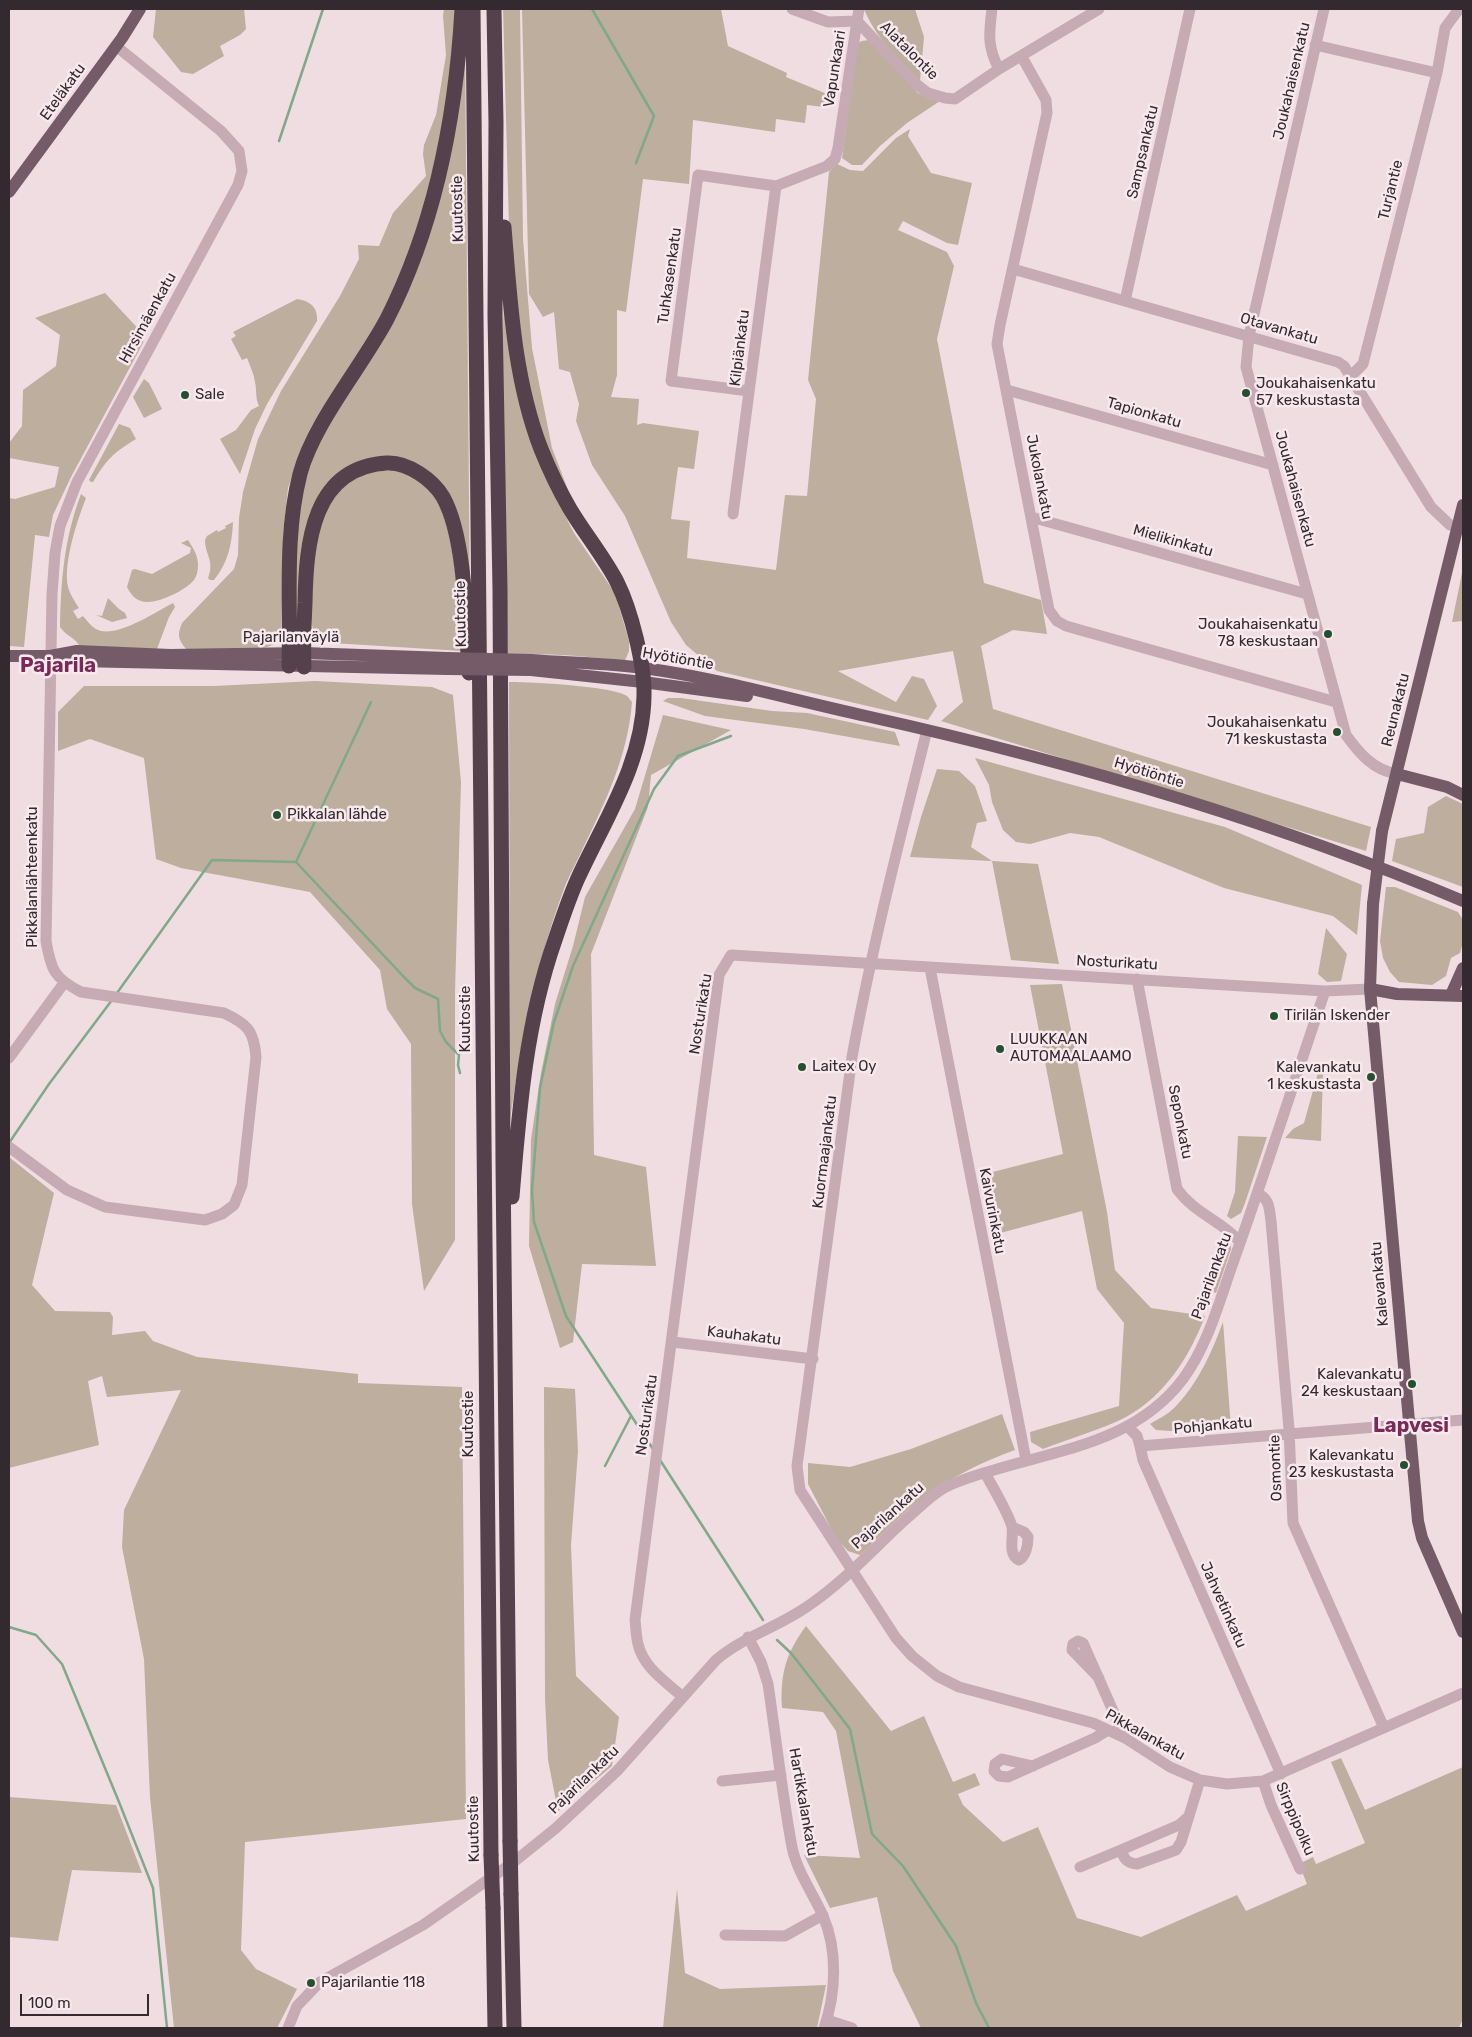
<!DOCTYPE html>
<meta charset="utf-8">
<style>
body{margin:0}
#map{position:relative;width:1472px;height:2037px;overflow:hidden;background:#efdde2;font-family:Rubik,sans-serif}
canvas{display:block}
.frame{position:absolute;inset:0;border:10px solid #34292f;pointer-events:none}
.scale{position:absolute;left:20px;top:1994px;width:129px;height:22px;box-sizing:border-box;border:2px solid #34292f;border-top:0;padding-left:6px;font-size:15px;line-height:18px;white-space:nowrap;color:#34292f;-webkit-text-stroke:4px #f7e9ed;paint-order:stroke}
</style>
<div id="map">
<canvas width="1472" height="2037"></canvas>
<div class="frame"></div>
<div class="scale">100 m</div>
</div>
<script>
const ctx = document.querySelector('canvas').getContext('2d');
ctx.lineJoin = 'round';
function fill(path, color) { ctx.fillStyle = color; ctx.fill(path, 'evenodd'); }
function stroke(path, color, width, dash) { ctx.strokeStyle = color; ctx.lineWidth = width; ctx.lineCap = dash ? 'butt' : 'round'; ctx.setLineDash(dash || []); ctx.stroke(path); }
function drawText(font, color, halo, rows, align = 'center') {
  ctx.font = font + ' Rubik,sans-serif'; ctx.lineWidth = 5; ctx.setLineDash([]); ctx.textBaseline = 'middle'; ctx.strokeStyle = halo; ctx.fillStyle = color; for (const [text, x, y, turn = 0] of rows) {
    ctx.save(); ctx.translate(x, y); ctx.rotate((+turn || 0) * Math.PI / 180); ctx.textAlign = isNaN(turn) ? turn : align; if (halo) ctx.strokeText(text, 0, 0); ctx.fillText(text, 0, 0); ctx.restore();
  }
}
const green = new Path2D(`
 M156,9H244L246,29L240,35L220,46L224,56L193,74L181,72L153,37Z
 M444,9H457L454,51L436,165L408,255L385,310L300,454L288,488L284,526L281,631C279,638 277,643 270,646C253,653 206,649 186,649C178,639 177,635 182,623L234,569L238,555L239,518L243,492L258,439L281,391L340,296L359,259L358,245L379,246L393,213L426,176L423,154L424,145L436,115L446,55L443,16Z
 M503,9H520L523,239L532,348L552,448L573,503L551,458L534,409L522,350L509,227Z
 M522,9H721L728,46L787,73L786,77L827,94L824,107L807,105L805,123L776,119L775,132L693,120L689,184L643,179L626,312L617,310V375L611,397L639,399L637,425L643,423L699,431L694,469L678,467L671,519L690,521L687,558L776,570L785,495L807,496L816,399L808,380L829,172L837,164L850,170L863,171L896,138L910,129L908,136L931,173L972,183L958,245L947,243L903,221L898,230L947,252L954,266L937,339L984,583L1041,600L1047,634L1013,630L981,646L993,709L1371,827L1366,851L941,721L963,702L953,651L838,671L896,702L912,676L924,679L937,706L928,720L717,671L686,645L671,622L625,516L592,465L576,421L579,404L570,372L559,369L554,312L543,317L529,294Z
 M864,9H915L924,37L920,81C899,60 875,37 864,9Z
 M869,40L918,93L940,101L907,123L880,146L862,165H852L842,158L858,43L862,41Z
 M465,45L470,610L456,513L393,458L323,489L298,634L294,608L295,544L301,493L319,442L395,314Z
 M504,289L543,472L574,533L615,593L629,641V651L624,663C586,654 547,654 508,654L502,372Z
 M105,293L144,335L143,343L71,477L53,515L49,537L35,535L24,647L9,646V498L15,499L55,487L59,467L9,458V443L22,426L23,390L56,366L60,335L35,318Z
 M297,299C310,301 318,307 317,321L267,404L255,429L240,474L220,439L236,430L251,410L259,406C255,397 257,391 255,382C254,374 250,366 247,358L242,360L231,339L236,336L233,332Z
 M144,379L149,383L162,409L144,418L133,397Z
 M119,424L130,428L136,439C113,453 107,459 93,482H91L89,480Z
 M395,470C407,474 419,479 428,488C456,517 459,610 462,651L332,643L319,641C305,625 310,573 313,552C315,533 326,502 339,489C355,472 373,472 395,470Z
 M81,494L86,498C77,521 63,563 68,587C70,594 75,602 79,608L73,611L78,619L83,616C88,622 93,629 101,631C121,635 154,613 173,603L175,607L169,617L157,649L80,647C76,638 66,636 60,627C61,580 64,539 81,494Z
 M233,522C232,544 228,563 214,580H210L208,578C215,561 205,555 205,540L207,536L217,530L218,532L226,528L225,526Z
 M188,540C193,548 198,555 198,565C198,570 197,576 194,580C185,591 154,606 141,601C134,599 130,593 127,587L132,570L135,569L152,574L190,553L191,548L181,543Z
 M1463,568V621L1452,622Z
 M108,598L119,609L125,613L127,618L112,622L96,615L102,616Z
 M315,681L432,687L453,695L461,782L455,992V1240L424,1291L412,1204L411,1044L387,1009L380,970L310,892L181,868L156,859L144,758L90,739L58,751V712L84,686H214Z
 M509,682C530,682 612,686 627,696C628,697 632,702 632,702C628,755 606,801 583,848C577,862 569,875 564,889C536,964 521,1042 510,1121Z
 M668,698H681L772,711L807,713L895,732L900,746L804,729L705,716L663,701Z
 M663,715L731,730L651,775L648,807L591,954L594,1155L646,1167L656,1266L582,1264L573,1342L560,1348L529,1246L531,1139L541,1073L555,1004L573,946L585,897L635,809Z
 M975,758L1225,827L1362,885L1357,935L1333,916L1224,888L1099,837L1070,833L1030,844L1016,842L1003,830L992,802L989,785Z
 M937,769L959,771L975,786L987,821L977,823L971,847L992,861L1038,864L1059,964L1011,960L992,861L910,857L921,817Z
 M1446,796L1463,804V887L1392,861L1396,839L1424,833L1428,807Z
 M1386,887H1395L1458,912L1463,920V942L1460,953L1451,958L1446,976L1432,985L1399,982L1390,972L1383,958L1380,941Z
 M1326,928L1347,954L1341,981L1327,982L1318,974Z
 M1062,984L1107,1212L1115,1270L1151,1308L1205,1316C1190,1356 1165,1396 1126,1417C1103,1429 1068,1439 1043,1449L1031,1442L1030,1432L1119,1406L1124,1323L1097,1289L1082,1211L993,1235L981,1175L1063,1154L1030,985Z
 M1319,1069L1323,1070L1321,1141L1285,1138L1293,1129L1304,1123Z
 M1238,1136L1267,1137L1245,1203L1241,1213L1231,1219L1227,1216L1235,1192Z
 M9,1157L54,1193L32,1285L55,1311L110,1312L113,1317L112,1335L145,1331L153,1341L197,1357L358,1374V1383L462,1387L466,1819L245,1842L241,1950L256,1969L297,1989L277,2028H174L150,1797L144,1659L122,1547L124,1510L181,1390L107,1397L102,1376L88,1381L99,1445L9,1468Z
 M1224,1236L1230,1241L1231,1249L1216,1293L1208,1290Z
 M1223,1322L1231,1428L1171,1431L1156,1430L1150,1424C1158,1419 1169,1414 1176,1406C1198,1383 1212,1352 1223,1322Z
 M544,1387L575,1389L578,1451L571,1545L576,1676L619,1717L612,1766L558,1811L548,1760L545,1698Z
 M1002,1414L1015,1450C981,1462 948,1479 920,1500C899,1516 880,1537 860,1555L848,1551L836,1538L808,1484V1463L850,1467L911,1449Z
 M806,1626L891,1731L924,1716L953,1782L975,1773L980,1785L958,1794L963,1805L1003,1842L1038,1827L1077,1918L1141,1937L1237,1895L1246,1911L1307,1884L1299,1864L1313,1857L1316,1864L1365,1843L1331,1762L1341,1758L1365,1810L1463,1767V2019L1459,2028H921L893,1971L877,1897L830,1908L804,1855L860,1858L836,1731L823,1712L782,1708C780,1674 786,1653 806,1626Z
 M9,1797L116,1805L142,1873L72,1870L58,1941L9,1937Z
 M677,1889L685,1973L720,1989L826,1985L817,2028H663Z`);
const stream = new Path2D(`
 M592,9L654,116L636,163
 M279,141L323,9
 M296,862L371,702
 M117,993L212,860L296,862L403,976L415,988L438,999L440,1031L446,1042L459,1055L458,1065L460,1073
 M9,1143L49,1084L112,1000
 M653,1449L566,1316L534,1222L532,1190L540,1088L554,1022L573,966L654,789L678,756L731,736
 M660,1460L763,1620
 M605,1466L631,1416
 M9,1627L36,1635L62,1664L119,1802L153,1888L167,2028
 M777,1640L791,1653L850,1729L872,1834L903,1866L956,1946L976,2003L989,2028`);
const minor = new Path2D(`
 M859,9L857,21L915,83L928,93L945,98L955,99L999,69L1099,9
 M992,9C989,33 987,47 999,69
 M1324,9L1249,336L1246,367L1346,735C1359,753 1373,770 1397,774
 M1315,45L1437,73
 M1022,57L1046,100L1047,113L1000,325L997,344L1049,610L1057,621L1066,626L1336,702
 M1013,269L1338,362L1344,366L1431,507L1450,525L1458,527
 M1125,301L1190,9
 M1350,377L1363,364L1437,73L1445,28L1459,9
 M1007,390L1273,465
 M749,391L671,381L698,175L776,186L827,166L835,159L838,148L857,21L828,22L792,9
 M733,514L776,186
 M1031,517L1307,594
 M927,730C900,838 872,947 852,1057L797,1466L800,1490L896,1638L912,1656L937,1676L959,1687L1093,1723L1125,1738L1170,1767L1200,1780L1227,1784L1263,1781L1463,1693
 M930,968L1026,1460
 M1137,979L1177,1189C1196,1215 1221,1220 1240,1242
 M9,1058L64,983
 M9,1147L67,1190L105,1207L205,1220L222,1214L234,1205L242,1185L256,1057C254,1030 247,1024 224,1013L81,992C54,978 51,970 46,941L52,594L55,553L60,526L77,482L238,185L242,171L239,151L221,131L116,46
 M1257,1193C1270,1199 1269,1208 1271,1221L1289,1429L1293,1523L1384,1728
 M673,1342L813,1359
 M1127,1426L1137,1436L1140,1446L1463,1420
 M1140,1446L1143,1460L1281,1774
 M985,1473C992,1486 1009,1514 1012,1527C1014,1538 1007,1554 1019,1560C1026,1556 1028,1545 1028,1537L1024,1532L1012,1527
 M748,1637L761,1662L768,1684C776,1738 782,1793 792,1847C797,1872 813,1893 823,1916C838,1950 836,1994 824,2028
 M1099,1678L1072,1650L1073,1644L1078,1641L1083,1643L1125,1738
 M683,1697C666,1682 643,1667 638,1644C636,1636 636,1628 635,1620L719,975L731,955L1325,991L1370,989
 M1033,1766L1002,1759L995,1764L994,1771L999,1776L1008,1777L1095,1738L1108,1730
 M722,1781L781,1775
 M1263,1781L1271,1805L1300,1869
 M1188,1817L1179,1825L1121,1850C1124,1859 1127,1863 1137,1864L1176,1850L1181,1842L1200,1780
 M1080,1867L1121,1850
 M725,1935L785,1936L823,1915
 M827,2020L852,2028
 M288,2028L297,2006L320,1982L423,1925L515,1861L556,1828L617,1771L716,1660C745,1636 778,1627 808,1606C844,1582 874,1548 906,1519C918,1509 930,1496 944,1488C959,1480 977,1475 994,1470C1063,1449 1136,1441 1183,1379C1208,1345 1219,1302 1233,1263C1265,1173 1294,1082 1325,991`);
const major = new Path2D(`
 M9,192L122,38L140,9
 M9,656H50L77,651L170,655L304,653L447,658
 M58,657L77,661L447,669
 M531,660C568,663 606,663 643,668C718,678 792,700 866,716C1069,761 1271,820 1463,901
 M531,670L643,682L747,696
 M1397,774L1447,787L1463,795
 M1382,831L1463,505
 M1373,904L1370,989L1418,1521L1422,1538L1463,1632
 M1370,989L1397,994L1463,996
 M1451,995L1463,968`);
const highway = new Path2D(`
 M473,9L491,1855
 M494,9L496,123L495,315L500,589L503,1161L510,1841
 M504,227C510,301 514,379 541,449C549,469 559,490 570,509C585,534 604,557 617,582C631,610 645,665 644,696C643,763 605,819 578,878C569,898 562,919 555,940C526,1022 519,1111 512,1197
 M289,666C291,603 284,536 300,474C314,422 361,368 387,319C436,223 456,116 462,9
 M304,667C303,646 304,624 305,603C306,544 312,467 387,463C408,462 433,480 443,497C466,538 466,625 469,673
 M511,1894L514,2028
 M493,1908L495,2028`);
const majorBridge = new Path2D(`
 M447,658L531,660
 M447,669L531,670
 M1373,904L1382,831`);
const highwayBridge = new Path2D(`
 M510,1841L511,1894
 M491,1855L493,1908`);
const markers = [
 [1246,393,5,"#23512f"],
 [185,395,5,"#23512f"],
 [1328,634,5,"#23512f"],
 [1337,732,5,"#23512f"],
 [277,815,5,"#23512f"],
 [1274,1016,5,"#23512f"],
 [1000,1049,5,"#23512f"],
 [802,1067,5,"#23512f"],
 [1371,1077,5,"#23512f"],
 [1412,1384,5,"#23512f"],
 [1404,1465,5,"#23512f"],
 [311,1983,5,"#23512f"]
];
const streetNames = [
 ["Alatalontie",909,51,45],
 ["Vapunkaari",835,69,-81],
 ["Joukahaisenkatu",1292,81,-77],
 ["Eteläkatu",63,92,-54],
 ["Sampsankatu",1143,152,-77],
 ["Turjantie",1391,190,-76],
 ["Kuutostie",458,209,-91],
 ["Tuhkasenkatu",670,276,-82],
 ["Hirsimäenkatu",148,318,-61],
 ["Otavankatu",1279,329,16],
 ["Kilpiänkatu",740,348,-83],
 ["Tapionkatu",1144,413,16],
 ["Jukolankatu",1039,477,79],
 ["Joukahaisenkatu",1295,489,75],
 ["Mielikinkatu",1173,541,16],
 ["Kuutostie",461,614,-91],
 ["Pajarilanväylä",291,638],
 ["Hyötiöntie",678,659,10],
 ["Reunakatu",1396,710,-76],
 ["Hyötiöntie",1149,773,17],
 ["Pikkalanlähteenkatu",33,877,-90],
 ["Nosturikatu",1117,963,3],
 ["Nosturikatu",701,1014,-81],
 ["Kuutostie",466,1019,-90],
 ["Seponkatu",1180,1122,79],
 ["Kuormaajankatu",825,1152,-83],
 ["Kaivurinkatu",992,1211,79],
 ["Pajarilankatu",1212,1276,-70],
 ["Kalevankatu",1380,1284,-95],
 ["Kauhakatu",744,1336,7],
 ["Nosturikatu",647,1415,-82],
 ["Kuutostie",469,1424,-90],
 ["Pohjankatu",1213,1426,-5],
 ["Osmontie",1276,1468,-92],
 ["Pajarilankatu",888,1516,-42],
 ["Jahvetinkatu",1223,1605,66],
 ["Pikkalankatu",1145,1735,29],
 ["Pajarilankatu",584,1780,-44],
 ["Hartikkalankatu",803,1802,80],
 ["Sirppipolku",1295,1819,67],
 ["Kuutostie",474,1829,-91]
];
const poiNames = [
 ["Joukahaisenkatu",1256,384],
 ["57 keskustasta",1256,401],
 ["Sale",195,395],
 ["Joukahaisenkatu",1318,625,"right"],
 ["78 keskustaan",1318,642,"right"],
 ["Joukahaisenkatu",1327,723,"right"],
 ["71 keskustasta",1327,740,"right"],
 ["Pikkalan lähde",287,815],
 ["Tirilän Iskender",1284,1016],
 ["LUUKKAAN",1010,1040],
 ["AUTOMAALAAMO",1010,1057],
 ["Laitex Oy",812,1067],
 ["Kalevankatu",1361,1068,"right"],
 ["1 keskustasta",1361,1085,"right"],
 ["Kalevankatu",1402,1375,"right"],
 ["24 keskustaan",1402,1392,"right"],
 ["Kalevankatu",1394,1456,"right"],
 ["23 keskustasta",1394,1473,"right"],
 ["Pajarilantie 118",321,1983]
];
const districtNames = [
 ["Pajarila",58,666],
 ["Lapvesi",1411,1426]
];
fill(green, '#bdae9e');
stroke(stream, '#7fa989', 2.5);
stroke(minor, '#c6aab4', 11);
stroke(major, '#755b67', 12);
stroke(highway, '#54414b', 15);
stroke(majorBridge, '#755b67', 12);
stroke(highwayBridge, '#54414b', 15);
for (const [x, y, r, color] of markers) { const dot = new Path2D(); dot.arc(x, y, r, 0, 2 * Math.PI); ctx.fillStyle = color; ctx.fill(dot); stroke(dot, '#f7e9ed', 2); }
drawText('15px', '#34292f', '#f7e9ed', streetNames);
drawText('15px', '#34292f', '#f7e9ed', poiNames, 'left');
drawText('bold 20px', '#7b2a58', '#f7e9ed', districtNames);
</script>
